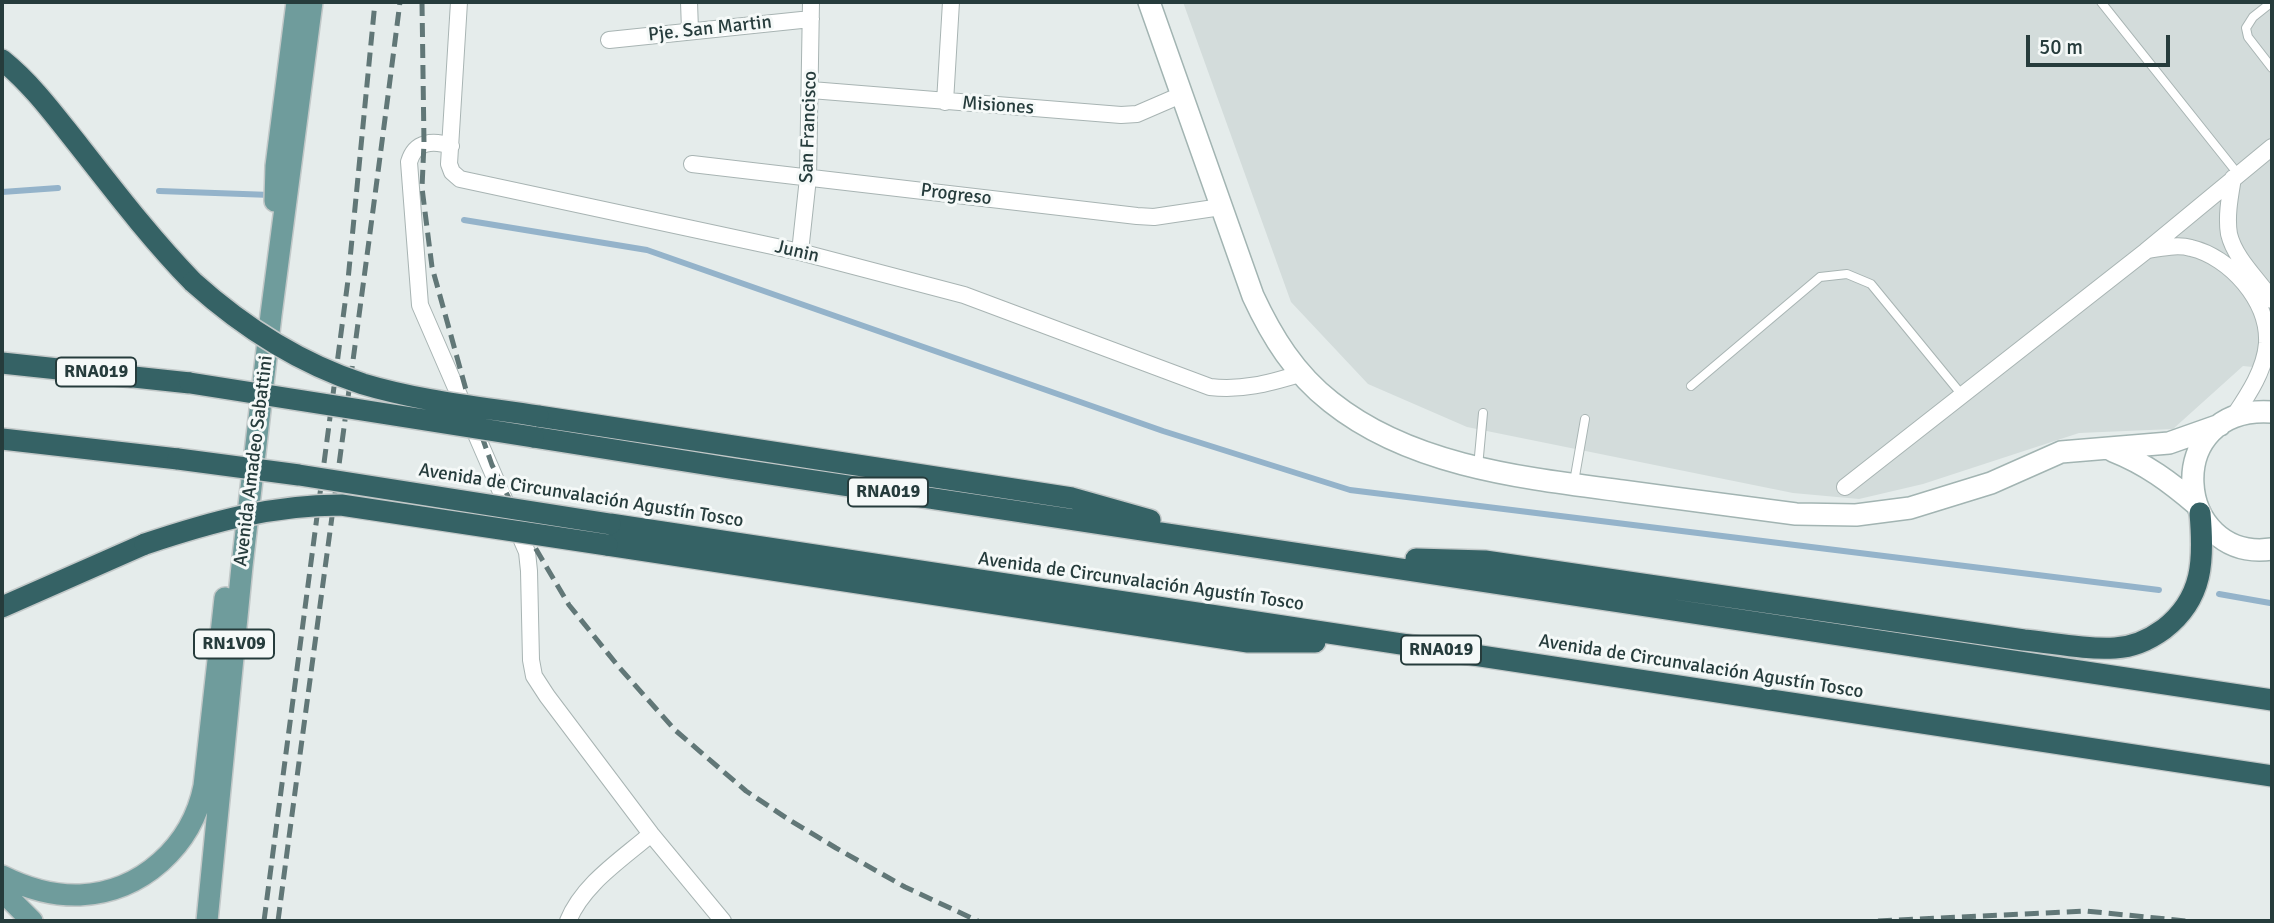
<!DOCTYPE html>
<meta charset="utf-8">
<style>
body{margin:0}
#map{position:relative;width:2274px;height:923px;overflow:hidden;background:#e5eceb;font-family:Signika,sans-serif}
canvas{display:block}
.frame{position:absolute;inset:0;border:4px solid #263c3c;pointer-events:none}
.scale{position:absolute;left:2026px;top:35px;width:144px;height:32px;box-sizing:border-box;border:4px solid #263c3c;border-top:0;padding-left:9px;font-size:21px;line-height:24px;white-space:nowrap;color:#263c3c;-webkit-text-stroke:5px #f5f9f8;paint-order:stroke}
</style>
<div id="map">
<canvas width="2274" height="923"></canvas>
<div class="frame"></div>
<div class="scale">50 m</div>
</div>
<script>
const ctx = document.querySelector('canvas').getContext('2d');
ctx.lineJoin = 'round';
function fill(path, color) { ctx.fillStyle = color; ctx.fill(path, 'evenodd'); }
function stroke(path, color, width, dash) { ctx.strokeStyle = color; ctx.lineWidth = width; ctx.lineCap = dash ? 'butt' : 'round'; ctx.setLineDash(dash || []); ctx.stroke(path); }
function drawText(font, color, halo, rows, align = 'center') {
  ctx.font = font + ' Signika,sans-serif'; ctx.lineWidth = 6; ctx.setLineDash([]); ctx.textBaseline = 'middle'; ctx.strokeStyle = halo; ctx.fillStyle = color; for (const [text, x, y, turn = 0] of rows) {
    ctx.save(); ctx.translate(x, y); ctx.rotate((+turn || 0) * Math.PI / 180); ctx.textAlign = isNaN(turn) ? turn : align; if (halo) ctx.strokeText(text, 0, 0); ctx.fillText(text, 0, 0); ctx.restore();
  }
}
const built = new Path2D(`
 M1183,2H2272V369L2243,366L2173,429L2079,433L1923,484L1859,499L1793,493L1467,427L1368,384L1291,302Z`);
const stream = new Path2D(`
 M159,191L271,195
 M2,192L58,188
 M464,220L647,250L1163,431L1350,490L2159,590
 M2219,594L2270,603`);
const service = new Path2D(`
 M2101,2L2238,174
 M2272,2L2253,17L2246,28L2248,37L2272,68
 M1691,386L1820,277L1847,274L1871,284L1962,395
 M1478,467L1483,413
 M1574,482L1585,419`);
const minor = new Path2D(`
 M459,2L449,164L452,172L460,179L800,252L964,295L1210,387C1242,391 1269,383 1300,374
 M689,2L690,30
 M609,40L811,19
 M811,90L1121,115L1137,114L1181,95
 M945,102L951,2
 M451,146C433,140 415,141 409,162L420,305L527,552L529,571L531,660L534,676L547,696L651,834L723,921
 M692,164L1137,216L1154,217L1221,207
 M2233,178C2230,196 2226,216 2229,234C2235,259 2258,279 2272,300
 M2148,250C2162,248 2177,244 2191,248C2230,257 2269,301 2267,343C2265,370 2248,395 2234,416
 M800,252L808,178L811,2
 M1845,487L2146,251L2272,147
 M568,921C583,884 621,860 651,834`);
const secondary = new Path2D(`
 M1149,2L1253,296C1272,337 1295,374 1331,402C1411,466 1523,478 1622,491C1680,499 1739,506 1796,514L1856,515L1910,508L1991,483L2061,452L2169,443L2220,425
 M2272,412C2160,404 2173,563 2272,549
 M2113,451C2146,464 2170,482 2197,505`);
const primary = new Path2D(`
 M275,201L276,166L297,2
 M2,876C26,888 52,896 80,895C142,892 192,846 204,786L225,598
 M2,891L32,921
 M207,921L242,566L271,315L312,2`);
const motorway = new Path2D(`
 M2,60C33,85 55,116 80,147C116,193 152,240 193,282
 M2,363L190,383
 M538,416L1072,498L1150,520
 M533,437L729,468L2272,700
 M2,439L178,459
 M610,524L2272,776
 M607,545L1248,642H1315
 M1416,559L1485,561L2024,640C2054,643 2085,650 2115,648C2134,647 2149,640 2164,629C2204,598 2204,559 2200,513
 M2,607L145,544`);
const rail = new Path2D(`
 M422,2L424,143L422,188L432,267L468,397L492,465L530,539L569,605L618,666L675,730L746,791L788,819L836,848L905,887L978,921
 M264,921L348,280L375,2
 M278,921C318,615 361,309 400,2
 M1878,921L2086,911L2186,921`);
const motorwayBridge = new Path2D(`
 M193,282C243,327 299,363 363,384C419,401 480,407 538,416
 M190,383L533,437
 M178,459L299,475L610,524
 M145,544C211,522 271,505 341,505L607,545`);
const shields = [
 [96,372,80],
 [888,492,80],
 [234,644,80],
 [1441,650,80]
];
const shieldNames = [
 ["RNA019",96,372],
 ["RNA019",888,492],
 ["RN1V09",234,644],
 ["RNA019",1441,650]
];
const streetNames = [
 ["Pje. San Martin",710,29,-6],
 ["Misiones",998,106,4],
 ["San Francisco",809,127,-88],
 ["Progreso",956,195,7],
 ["Junin",797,252,13],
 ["Avenida Amadeo Sabattini",254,461,-83],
 ["Avenida de Circunvalación Agustín Tosco",581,496,9],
 ["Avenida de Circunvalación Agustín Tosco",1141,582,8],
 ["Avenida de Circunvalación Agustín Tosco",1701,667,9]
];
fill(built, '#d3dcdb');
stroke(stream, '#94b3ca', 6);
stroke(service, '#a8b4b3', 10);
stroke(minor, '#a8b4b3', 18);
stroke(secondary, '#a2b4b2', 24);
stroke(primary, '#c2c8c8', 24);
stroke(motorway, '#c2c8c8', 24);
stroke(service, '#fff', 8);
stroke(minor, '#fff', 16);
stroke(secondary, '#fff', 21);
stroke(primary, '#6f9c9c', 21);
stroke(motorway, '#356265', 21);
stroke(rail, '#617777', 5, [14, 7]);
stroke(motorwayBridge, '#c2c8c8', 24, []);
stroke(motorwayBridge, '#356265', 21);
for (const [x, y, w] of shields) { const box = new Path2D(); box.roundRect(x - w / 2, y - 14.5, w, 29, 5); ctx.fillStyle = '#f5f9f8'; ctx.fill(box); stroke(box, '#263c3c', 2); }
drawText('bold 18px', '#263c3c', null, shieldNames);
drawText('19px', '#263c3c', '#f5f9f8', streetNames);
</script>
